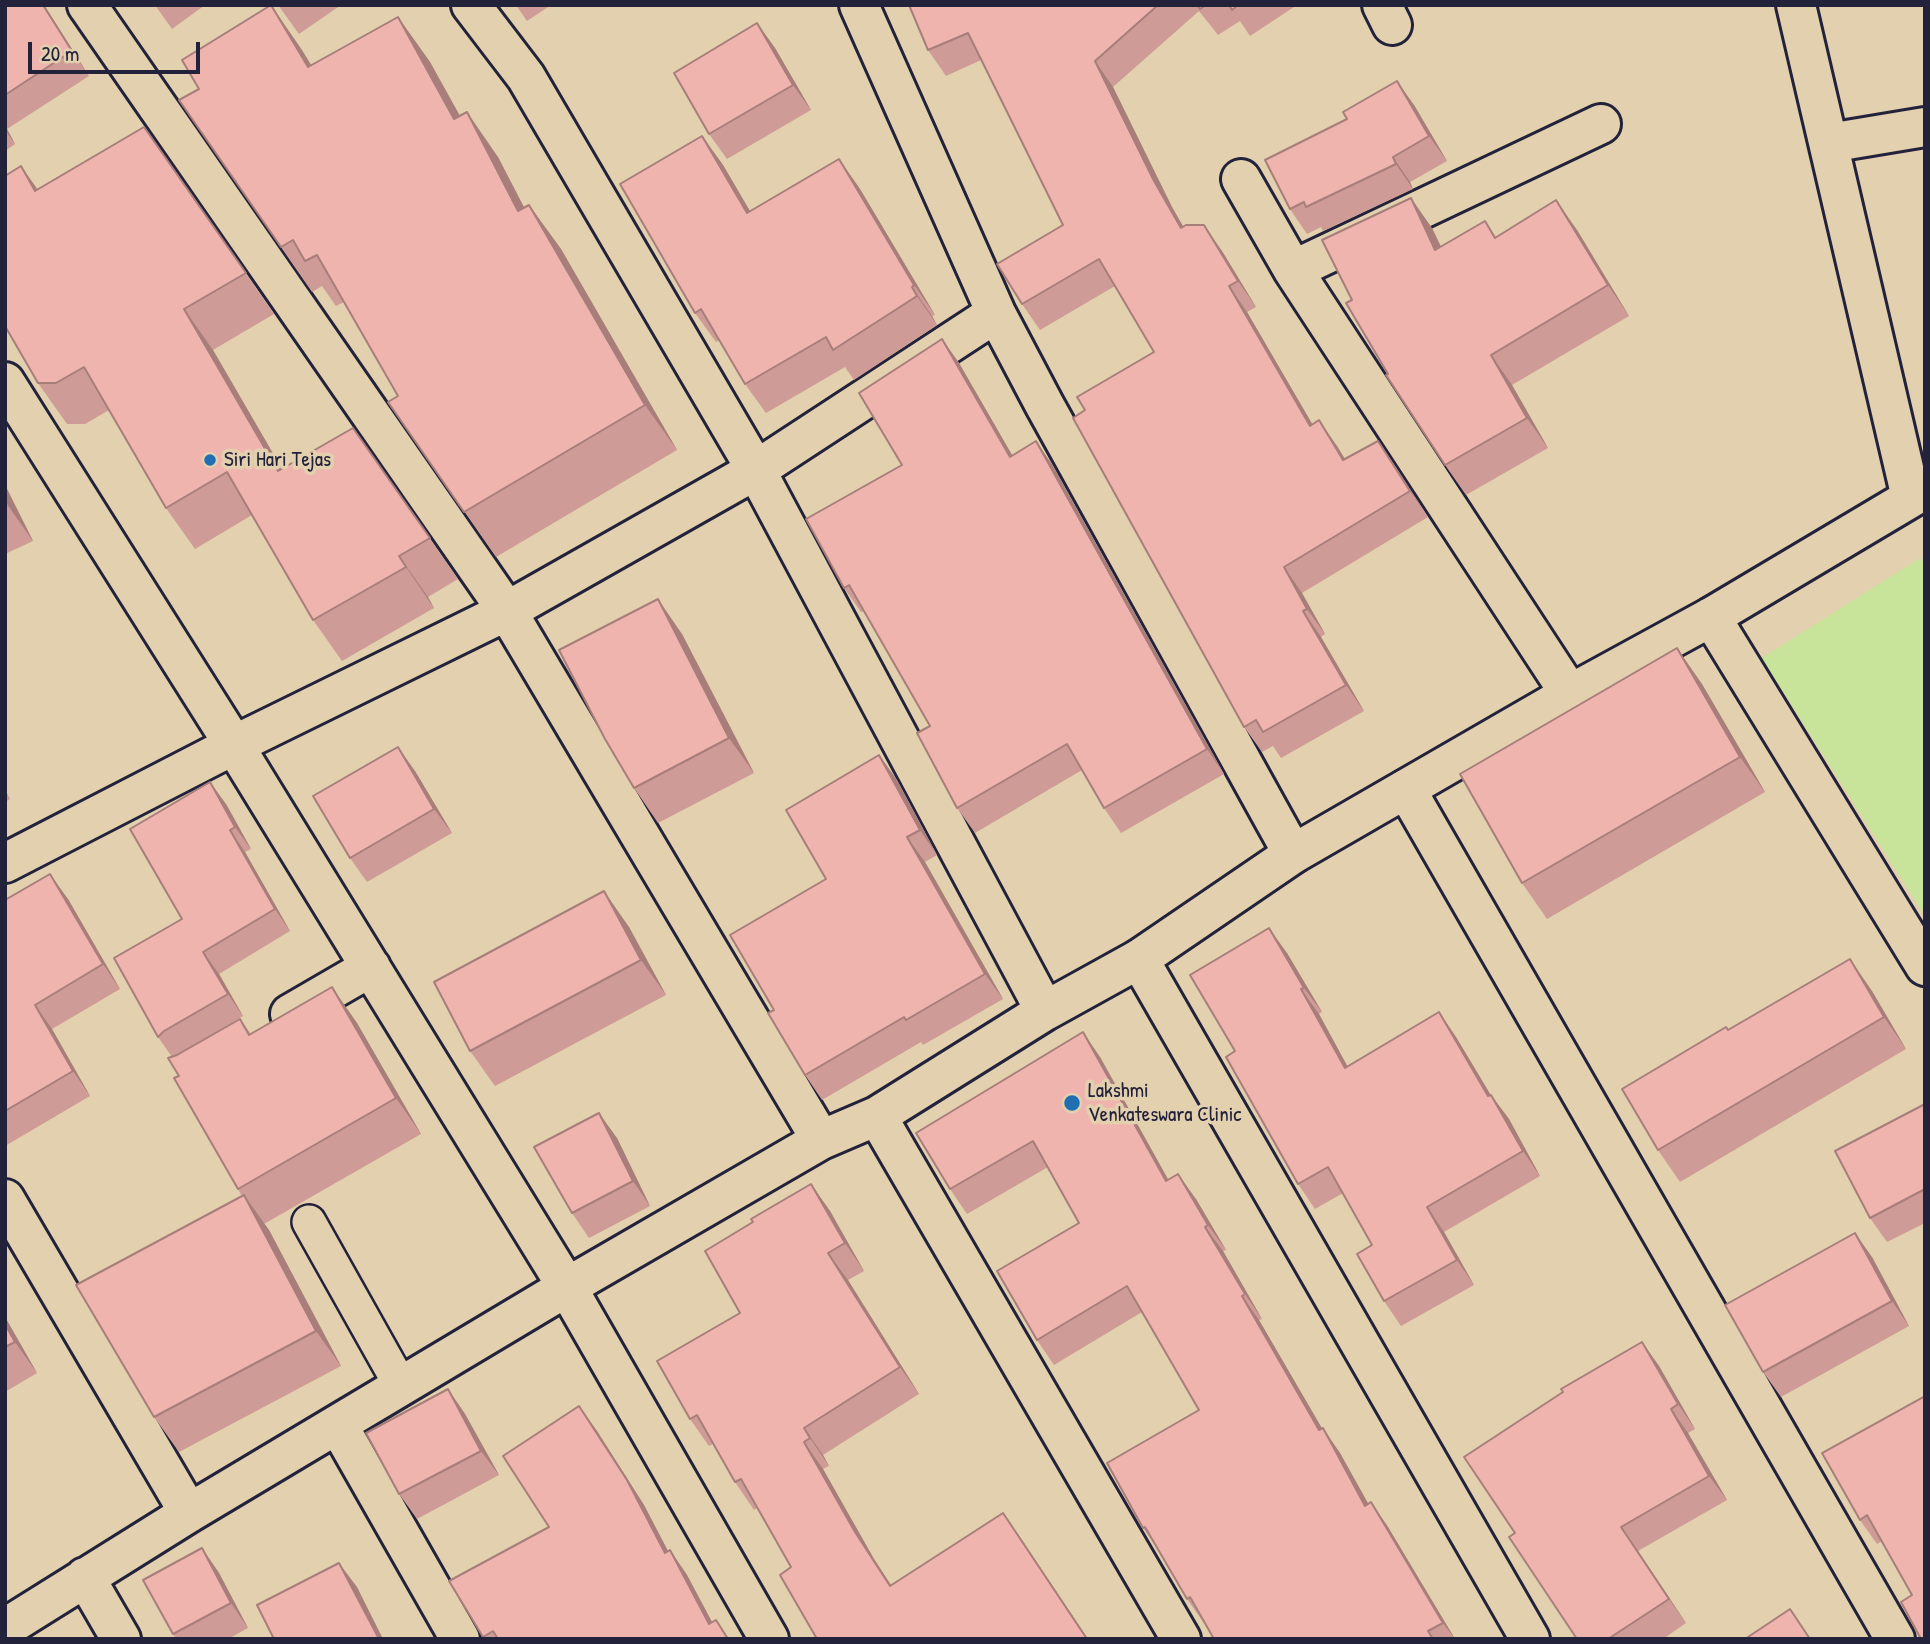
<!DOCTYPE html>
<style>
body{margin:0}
#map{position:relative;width:1930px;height:1644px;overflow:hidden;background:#e3d0ae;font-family:"Patrick Hand",sans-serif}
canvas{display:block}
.frame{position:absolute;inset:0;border:7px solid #22223b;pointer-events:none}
.scale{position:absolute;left:28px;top:42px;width:172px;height:32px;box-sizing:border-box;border:4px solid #22223b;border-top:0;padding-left:9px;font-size:21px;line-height:24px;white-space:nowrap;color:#22223b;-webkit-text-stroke:5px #e3d0ae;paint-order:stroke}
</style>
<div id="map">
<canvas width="1930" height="1644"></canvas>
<div class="frame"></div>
<div class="scale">20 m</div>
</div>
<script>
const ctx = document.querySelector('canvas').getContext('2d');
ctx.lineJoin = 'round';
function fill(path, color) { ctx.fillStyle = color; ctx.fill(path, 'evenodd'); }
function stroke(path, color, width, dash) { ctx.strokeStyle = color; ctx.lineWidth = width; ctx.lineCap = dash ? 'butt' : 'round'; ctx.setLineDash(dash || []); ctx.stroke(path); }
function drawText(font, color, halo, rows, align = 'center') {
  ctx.font = font + ' "Patrick Hand",sans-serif'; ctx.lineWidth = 7; ctx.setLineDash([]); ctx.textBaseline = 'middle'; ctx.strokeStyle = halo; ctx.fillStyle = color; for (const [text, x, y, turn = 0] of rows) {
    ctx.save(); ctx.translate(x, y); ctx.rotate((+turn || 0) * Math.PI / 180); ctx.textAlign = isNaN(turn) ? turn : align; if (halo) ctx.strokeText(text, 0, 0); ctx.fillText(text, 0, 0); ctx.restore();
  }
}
const green = new Path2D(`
 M1920,558L1925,566V916L1762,658Z`);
const lane = new Path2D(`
 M309,1222L401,1386`);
const street = new Path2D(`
 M87,5L507,611L821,1140
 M471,5L526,77L756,470L1045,1011
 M859,5L996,313L1044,404L1293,854
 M1382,5L1392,25
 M1829,143L1925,127
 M1241,179L1293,270L1570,694
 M1293,270L1601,124
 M5,382L234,745L567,1287L769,1639
 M1711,617L1925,966
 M1406,789L1895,1639
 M5,863L234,745L507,611L756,470L996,313
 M290,1014L371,967
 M877,1116L1181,1639
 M5,1199L189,1513
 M338,1425L460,1639
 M85,1577L121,1639
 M5,1628L189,1513L567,1287L821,1140L877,1116L1045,1011L1139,959`);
const secondary = new Path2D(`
 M1530,1639L1139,959L1293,854L1570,694L1711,617L1911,498L1796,5`);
const wall = new Path2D(`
 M5,5H44L89,76L7,129L15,144L5,151Z
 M155,5H205L172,29Z
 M271,5L311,65L398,17L430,62L460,116L498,157L524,207L529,205L561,249L677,450L496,557L388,402L398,396L344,302L336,306L322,286L312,292L179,100L199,89Z
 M278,5H341L299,34Z
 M516,5H551L527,21Z
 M909,5H1297L1250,36L1240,21L1218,35L1199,11L1113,87L1172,207L1183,227L1222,251L1256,307L1247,312L1312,424L1337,446L1345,459L1378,441L1428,517L1302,593L1325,634L1321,637L1364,711L1281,758L1273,746L1262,752L1244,727L1085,410L1154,352L1115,286L1040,330L1022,304L1063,225L981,60L946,76L928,50Z
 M757,23L775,48L811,110L727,159L709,134Z
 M1414,105L1447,161L1410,182L1413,189L1323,231L1321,227L1307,234L1290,209Z
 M144,127L274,314L213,350L282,469L353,428L458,579L428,597L434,608L342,661L313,620L252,515L195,549L166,508L109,410L85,424H67L38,383L21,166L37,189Z
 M702,136L723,165L750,211L839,159L860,189L935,315L932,316L937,325L854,380L845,367L766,413L745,384L720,340L716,342L695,313Z
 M1485,221L1496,237L1577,230L1629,316L1512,385L1548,448L1466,495L1445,465L1388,374L1352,300L1432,228L1441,247Z
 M942,339L959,363L1012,455L1036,441L1053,466L1224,774L1121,833L1104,808L1082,770L975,833L957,808L930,726L864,611L861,612L844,588L902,465Z
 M5,485L33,541L5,554Z
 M682,634L754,773L658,823L634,788Z
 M1702,684L1765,792L1547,919L1522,883Z
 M879,755L897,780L937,855L925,862L1003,999L923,1045L921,1042L822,1100L805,1075L774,1010L826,879Z
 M415,771L452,833L367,882L350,858Z
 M5,789L10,799L5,802Z
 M226,804L251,849L245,852L290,931L219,974L243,1016L178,1055L240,1019L251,1034L357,1023L421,1134L264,1224L269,1230L341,1366L179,1452L154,1417L242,1196L238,1189L179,1076L172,1057L158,1037L182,919Z
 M68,899L120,989L52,1029L90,1096L5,1146V900Z
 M629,927L666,995L495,1086L470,1051Z
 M1287,953L1322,1012L1319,1014L1347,1066L1439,1012L1456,1037L1491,1095L1509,1119L1540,1176L1444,1232L1474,1285L1401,1326L1384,1301L1372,1245L1343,1193L1315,1209L1298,1184L1235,1051Z
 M1872,991L1906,1049L1680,1182L1658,1150L1728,1030Z
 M1100,1057L1168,1180L1196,1199L1226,1250L1223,1251L1262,1319L1259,1320L1322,1429L1340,1453L1368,1504L1371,1502L1388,1527L1455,1639H1214L1205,1623H1204L1187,1599L1158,1549L1143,1528L1199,1410L1142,1312L1054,1365L1037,1340L1079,1223L1048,1167L967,1214L950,1189Z
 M1925,1104V1223L1887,1242L1870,1218Z
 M617,1138L650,1206L589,1238L572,1213Z
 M811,1184L830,1211L864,1271L848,1280L919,1394L823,1455L829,1466L823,1469L874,1559L891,1585L1003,1513L1088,1639L791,1567L757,1508L754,1510L735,1482L713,1444L709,1446L690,1419L740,1313L753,1222Z
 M1872,1257L1909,1326L1781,1397L1763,1372Z
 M5,1317L37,1373L5,1392Z
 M1642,1342L1659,1366L1695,1429L1688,1433L1727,1500L1638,1551L1686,1623L1663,1639H1577L1515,1533Z
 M448,1389L465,1414L499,1475L417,1519L399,1494Z
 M1925,1396L1912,1595L1882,1541L1877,1544L1860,1520Z
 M579,1406L597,1431L644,1505L668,1551L670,1550L687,1575L712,1622L716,1620L729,1639H484L449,1581L549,1527Z
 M202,1548L219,1573L248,1628L228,1639H176L173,1634Z`);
const shadedWall = new Path2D(`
 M43,5H44L89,76L72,51Z
 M271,5L302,50L340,112L308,67Z
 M398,17L430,62L486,163L454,119Z
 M757,23L775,48L811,110L793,85Z
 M1095,61L1113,87L1172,207L1199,254L1181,228L1154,181Z
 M1397,81L1414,105L1447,161L1429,136Z
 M467,112L498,157L549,256L518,211Z
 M5,127L7,129L15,144L5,130Z
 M702,136L723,165L768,242L747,213Z
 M1393,157L1410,182L1413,189L1396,164Z
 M839,159L860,189L935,315L914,285Z
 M21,166L50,207L35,191Z
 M1411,198L1432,228L1457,280L1435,250Z
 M1556,200L1577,230L1629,316L1608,285Z
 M529,205L561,249L677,450L645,405Z
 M1204,225L1222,251L1256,307L1238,281Z
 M1229,286L1247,312L1328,451L1310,426Z
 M912,287L932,316L937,325L917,296Z
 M184,309L213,350L307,512L278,471Z
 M942,339L959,363L1027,481L1010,457Z
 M1491,355L1512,385L1548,448L1527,418Z
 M1319,420L1337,446L1361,486L1343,460Z
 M1036,441L1053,466L1224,774L1207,749Z
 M1378,441L1396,467L1428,517L1410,491Z
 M5,485L33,541L9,507L5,500Z
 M399,556L428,597L434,608L406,567Z
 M1284,567L1302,593L1325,634L1307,609Z
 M658,599L682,634L754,773L729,738Z
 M1303,611L1321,637L1364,711L1346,685Z
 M1677,648L1702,684L1765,792L1740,757Z
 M398,747L415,771L452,833L434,809Z
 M879,755L897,780L937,855L920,830Z
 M210,782L226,804L251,849L235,827Z
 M230,830L245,852L290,931L275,909Z
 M907,837L925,862L1003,999L985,974Z
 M50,874L68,899L120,989L103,964Z
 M604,891L629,927L666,995L641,960Z
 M1269,928L1287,953L1322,1012L1304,988Z
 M203,952L219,974L243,1016L228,994Z
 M1850,959L1872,991L1906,1049L1884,1017Z
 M332,987L357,1023L421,1134L396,1098Z
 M1301,989L1319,1014L1362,1093L1345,1068Z
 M35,1005L52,1029L90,1096L73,1071Z
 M1439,1012L1456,1037L1506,1121L1488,1096Z
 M1083,1032L1100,1057L1183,1206L1166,1181Z
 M1491,1095L1509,1119L1540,1176L1523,1151Z
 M599,1113L617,1138L650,1206L633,1181Z
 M1178,1174L1196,1199L1226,1250L1208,1225Z
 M811,1184L830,1211L864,1271L845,1243Z
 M244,1195L269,1230L341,1366L316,1331Z
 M1427,1207L1444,1232L1474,1285L1457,1260Z
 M1205,1227L1223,1251L1262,1319L1245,1294Z
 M1855,1233L1872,1257L1909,1326L1892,1301Z
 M828,1253L848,1280L919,1394L900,1367Z
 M1242,1296L1259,1320L1337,1454L1319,1430Z
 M5,1317L37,1373L15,1342L5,1324Z
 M1642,1342L1659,1366L1695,1429L1678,1404Z
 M448,1389L465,1414L499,1475L481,1451Z
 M579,1406L597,1431L644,1505L682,1578L665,1553Z
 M1671,1409L1688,1433L1727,1500L1709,1476Z
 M804,1428L823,1455L829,1466L810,1438Z
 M1323,1428L1340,1453L1383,1530L1365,1506Z
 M804,1442L823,1469L874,1559L909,1613L855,1532Z
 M1371,1502L1388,1527L1455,1639L1443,1623Z
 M1003,1513L1022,1540L1088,1639H1087Z
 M1621,1527L1638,1551L1686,1623L1669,1599Z
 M202,1548L219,1573L248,1628L231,1603Z
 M670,1550L687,1575L721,1639L709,1624Z
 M339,1563L357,1587L383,1639H379Z`);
const building = new Path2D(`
 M5,5H43L72,51L5,95Z
 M271,5L308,67L398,17L454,119L467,112L518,211L529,205L645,405L464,512L388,402L398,396L317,255L305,261L293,240L281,247L179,100L199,89L182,60Z
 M909,5H1158L1095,61L1154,181L1181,228L1186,225H1204L1238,281L1229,286L1310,426L1319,420L1343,460L1378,441L1410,491L1284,567L1307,609L1303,611L1346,685L1263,732L1256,720L1244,727L1073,418L1085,410L1077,397L1154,352L1099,259L1022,304L997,264L1063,225L968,33L928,50Z
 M1197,5H1206L1200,9Z
 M1229,5H1238L1232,10Z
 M757,23L793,85L709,134L674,73Z
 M1397,81L1429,136L1393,157L1396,164L1306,207L1304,202L1290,209L1265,160L1347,119L1343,112Z
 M144,127L246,273L184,309L278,471L353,428L430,538L399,556L406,567L313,620L227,472L166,508L84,367L56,383H38L5,326V176L21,166L35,191Z
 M702,136L747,213L839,159L914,285L912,287L917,296L833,350L826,337L745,384L701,309L695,313L620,184Z
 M1411,198L1435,250L1485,221L1495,238L1556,200L1608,285L1491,355L1527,418L1445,465L1386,375L1388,374L1346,303L1352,300L1322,240Z
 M942,339L1010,457L1036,441L1207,749L1104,808L1067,744L957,808L917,733L930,726L849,585L844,588L806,519L902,465L859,393Z
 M658,599L729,738L634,788L605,739L559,650Z
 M1677,648L1740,757L1522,883L1460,774Z
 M398,747L434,809L350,858L313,796Z
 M879,755L920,830L907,837L985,974L906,1020L904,1017L805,1075L768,1013L774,1010L730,935L826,879L786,810Z
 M210,782L235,827L230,830L275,909L203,952L228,994L164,1031L158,1037L114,958L182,919L130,829Z
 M50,874L103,964L35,1005L73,1071L5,1111V900Z
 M604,891L641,960L470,1051L434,982Z
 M1269,928L1304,988L1301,989L1345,1068L1439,1012L1488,1096L1491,1095L1523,1151L1427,1207L1457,1260L1384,1301L1357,1254L1372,1245L1328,1167L1298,1184L1226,1057L1235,1051L1190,975Z
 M1850,959L1884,1017L1658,1150L1622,1089L1726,1027L1728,1030Z
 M332,987L396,1098L238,1189L174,1078L179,1076L168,1058L177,1055L240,1019L249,1035Z
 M1083,1032L1166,1181L1178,1174L1208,1225L1205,1227L1245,1294L1242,1296L1319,1430L1323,1428L1365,1506L1371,1502L1443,1623L1428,1631L1433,1639H1214L1190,1597L1187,1599L1145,1527L1143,1528L1107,1463L1199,1410L1127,1286L1037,1340L997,1271L1079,1223L1033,1141L950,1189L916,1133Z
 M1925,1104V1189L1870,1218L1835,1151Z
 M599,1113L633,1181L572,1213L534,1147Z
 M811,1184L845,1243L828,1253L900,1367L804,1428L810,1438L804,1442L855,1532L890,1586L1003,1513L1087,1639H817L780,1575L791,1567L741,1479L735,1482L697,1415L690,1419L657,1361L740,1313L705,1251L753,1222L751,1219Z
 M244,1195L316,1331L154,1417L76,1285Z
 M1855,1233L1892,1301L1763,1372L1725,1305Z
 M5,1324L15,1342L5,1347Z
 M1642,1342L1678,1404L1671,1409L1709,1476L1621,1527L1669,1599L1608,1639H1577L1509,1537L1515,1533L1464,1457L1563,1392L1561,1389Z
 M448,1389L481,1451L399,1494L366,1433Z
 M1925,1396V1639H1921L1901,1602L1912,1595L1867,1515L1860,1520L1822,1453Z
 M579,1406L627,1480L665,1553L670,1550L709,1624L716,1620L728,1639H498L493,1631L483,1637L449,1581L549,1527L503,1456Z
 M202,1548L231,1603L173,1634L143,1580Z
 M339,1563L379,1639H274L257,1605Z
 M1790,1609L1810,1639H1745Z`);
const markers = [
 [210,460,7,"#1f6fb2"],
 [1072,1103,9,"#1f6fb2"]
];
const poiNames = [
 ["Siri Hari Tejas",224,460],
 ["Lakshmi",1088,1091],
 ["Venkateswara Clinic",1088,1115]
];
fill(green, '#c8e39a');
stroke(lane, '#22223b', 38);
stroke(street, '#22223b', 44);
stroke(secondary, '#22223b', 44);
stroke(lane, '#e3d0ae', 33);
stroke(street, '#e3d0ae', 38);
stroke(secondary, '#e3d0ae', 38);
fill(wall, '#ce9b96');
fill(shadedWall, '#a87e7a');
fill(building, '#f0b4af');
stroke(building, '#a87e7a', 2);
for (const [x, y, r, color] of markers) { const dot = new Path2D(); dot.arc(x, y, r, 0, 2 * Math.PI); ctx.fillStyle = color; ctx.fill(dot); stroke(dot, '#e3d0ae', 2.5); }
drawText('21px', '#22223b', '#e3d0ae', poiNames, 'left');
</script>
